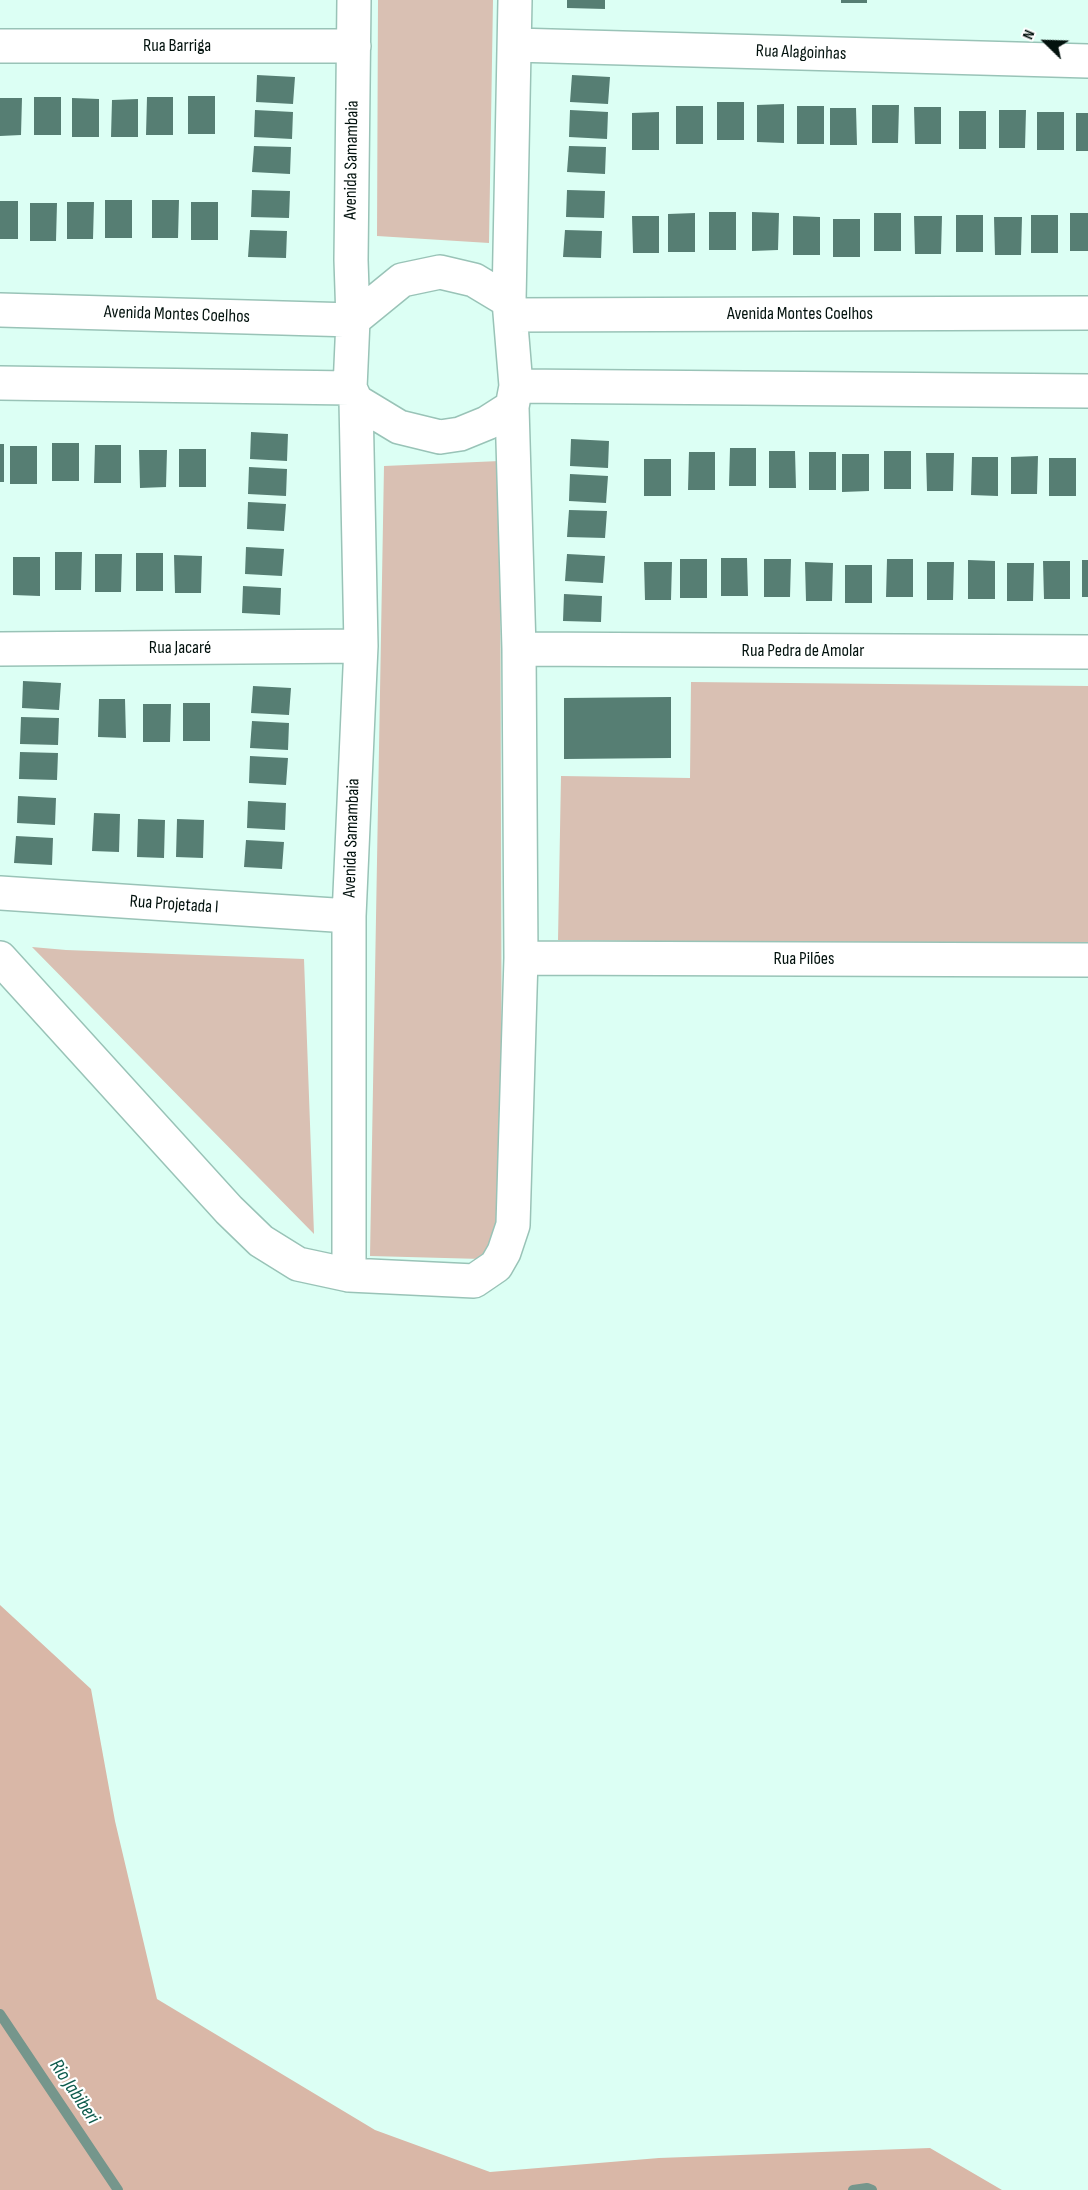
<!DOCTYPE html>
<meta charset="utf-8">
<style>
body{margin:0}
#map{position:relative;width:1088px;height:2190px;overflow:hidden;background:#dcfff4;font-family:"Sofia Sans Condensed",sans-serif}
canvas{display:block}
.north{position:absolute;left:1016px;top:12px;width:60px;height:60px;-webkit-text-stroke:4px #fff;paint-order:stroke;rotate:293deg;font-size:16px;font-weight:700;line-height:24px;text-align:center;color:#03120e}
.north::after{content:'';display:block;margin:auto;width:21px;height:27px;background:#03120e;clip-path:polygon(50% 0,100% 100%,50% 72%,0 100%)}
</style>
<div id="map">
<canvas width="1088" height="2190"></canvas>
<div class="north">N</div>
</div>
<script>
const ctx = document.querySelector('canvas').getContext('2d');
ctx.lineJoin = 'round';
function fill(path, color) { ctx.fillStyle = color; ctx.fill(path, 'evenodd'); }
function stroke(path, color, width, dash) { ctx.strokeStyle = color; ctx.lineWidth = width; ctx.lineCap = dash ? 'butt' : 'round'; ctx.setLineDash(dash || []); ctx.stroke(path); }
function drawText(font, color, halo, rows, align = 'center') {
  ctx.font = font + ' "Sofia Sans Condensed",sans-serif'; ctx.lineWidth = 4.5; ctx.setLineDash([]); ctx.textBaseline = 'middle'; ctx.strokeStyle = halo; ctx.fillStyle = color; for (const [text, x, y, turn = 0] of rows) {
    ctx.save(); ctx.translate(x, y); ctx.rotate((+turn || 0) * Math.PI / 180); ctx.textAlign = isNaN(turn) ? turn : align; if (halo) ctx.strokeText(text, 0, 0); ctx.fillText(text, 0, 0); ctx.restore();
  }
}
const green = new Path2D(`
 M378,0H493L489,243L377,236Z
 M500,461L502,1187L497,1230L482,1259L370,1256L384,466Z
 M691,682L1088,686V946L558,940L561,776L690,778Z
 M32,947L66,950L304,959L314,1234Z`);
const forest = new Path2D(`
 M0,1605L91,1689L115,1821L157,1999L375,2130L490,2172L659,2158L930,2148L1002,2190H0Z`);
const stream = new Path2D(`
 M0,2014L118,2190
 M853,2190L867,2188L872,2190`);
const building = new Path2D(`
 M567,0H605V9L567,8Z
 M841,0H867V3H841Z
 M257,75L295,77L293,104L256,102Z
 M572,75L610,77L608,104L570,102Z
 M188,96H215V134H188Z
 M34,97H61V135H34Z
 M147,97H173V135H146Z
 M0,98H22L21,135L0,136Z
 M72,98L99,99V137H72Z
 M138,99V137H111L112,100Z
 M717,102H744V140H717Z
 M784,104V143L757,142V105Z
 M872,105H899L898,143H872Z
 M676,106H703V144H676Z
 M797,106H824V144H797Z
 M914,107H941V144H915Z
 M830,108H856L857,145H830Z
 M255,110L293,112L292,139L254,137Z
 M570,110L608,112L607,139L569,137Z
 M999,110H1026L1025,148H999Z
 M959,111H986V149H959Z
 M659,112V150H632V113Z
 M1037,112H1064V150H1037Z
 M1076,113H1088V151H1076Z
 M254,146L291,147L290,174L252,172Z
 M569,146L606,147L605,174L567,172Z
 M252,190L290,191L289,218L251,217Z
 M567,190L605,191L604,218L566,217Z
 M105,200H132V238H105Z
 M152,200H179L178,238H152Z
 M0,201H18V239H0Z
 M67,202H94L93,239H67Z
 M191,202H218V240H191Z
 M30,203H57L56,241H30Z
 M709,212H736V250H709Z
 M752,212L779,213L778,250L752,251Z
 M695,213V252H668V214Z
 M874,213H901V251H874Z
 M1070,213H1088V251H1070Z
 M956,215H983V252H956Z
 M1031,215H1058V253H1031Z
 M632,216H659V253H633Z
 M793,216L820,217V255H793Z
 M914,216H942L941,254H915Z
 M994,217H1022L1021,255H995Z
 M833,219H860V257H833Z
 M250,230L287,231L286,258L248,257Z
 M565,230L602,231L601,258L563,257Z
 M251,432L288,434L287,461L250,459Z
 M571,439L609,441L608,468L570,466Z
 M52,443H79V481H52Z
 M0,444H4V482H0Z
 M95,445H121V483H94Z
 M10,446H37V484H10Z
 M730,448H756V486H729Z
 M179,449H206V487H179Z
 M139,450H167L166,487L140,488Z
 M769,451H795L796,488H769Z
 M884,451H911V489H884Z
 M689,452H715V490H688Z
 M809,452H836V490H809Z
 M926,453H954L953,491H927Z
 M842,454H869V491L842,492Z
 M1038,456L1037,494H1011V457Z
 M972,457H998V496L971,495Z
 M1049,458H1076V496H1049Z
 M644,459H671V496H644Z
 M249,467L287,469L286,496L248,494Z
 M570,474L608,476L606,503L569,501Z
 M248,502L286,504L284,531L247,529Z
 M569,510L607,511L605,538L567,537Z
 M246,547L284,549L282,576L245,574Z
 M55,552H82L81,590H55Z
 M136,553H163V591H136Z
 M95,554H122L121,592H95Z
 M567,554L605,556L603,583L565,581Z
 M174,555L202,556L201,593H175Z
 M13,557H40V596L13,595Z
 M721,558H747L748,596H721Z
 M680,559H707V598H680Z
 M764,559H791L790,597H764Z
 M887,559H913V597H886Z
 M968,560L995,561V599H968Z
 M1082,560H1088V597H1082Z
 M1043,561H1070V599H1044Z
 M644,562H672L671,600H645Z
 M805,562L833,563L832,601H806Z
 M927,562H954L953,600H927Z
 M1007,563H1034L1033,601H1007Z
 M845,565H872V603H845Z
 M243,586L281,588L280,615L242,613Z
 M564,594L602,596L601,622L563,621Z
 M23,681L61,683L59,710L22,708Z
 M253,686L291,688L289,715L251,713Z
 M671,697V758L564,759V698Z
 M99,699H125L126,738L98,737Z
 M183,703H210V741H183Z
 M143,704H171L170,742H143Z
 M21,717L59,718L58,745L20,744Z
 M252,721L289,723L288,750L250,748Z
 M20,752L58,753L57,780L19,779Z
 M250,756L288,758L286,785L249,783Z
 M18,796L56,798L55,825L17,823Z
 M248,801L286,803L285,830L247,828Z
 M94,813L120,814L119,852L92,851Z
 M138,819L165,820L164,858L137,857Z
 M177,819L204,820L203,858L176,857Z
 M16,836L53,838L52,865L14,863Z
 M246,840L284,842L282,869L244,867Z`);
const minor = new Path2D(`
 M515,45L1088,61
 M0,46H354
 M509,301L515,0
 M0,310L353,320
 M512,315L1088,313
 M353,320L402,280L440,272L474,280L509,301L516,386L512,407L487,423L460,434L440,437L399,427L356,401L350,388L353,320L351,260L354,0
 M0,383L350,388
 M516,386L1088,391
 M0,649L361,646
 M519,649L1088,652
 M0,893L349,916
 M0,958L229,1210L261,1241L298,1264L349,1275L474,1281L496,1266L504,1252L513,1225L521,958L519,649L512,407
 M521,958L1088,960
 M349,1275V916L361,646L356,401`);
const streetNames = [
 ["Rua Barriga",177,46],
 ["Rua Alagoinhas",801,53,2],
 ["Avenida Samambaia",352,160,-89],
 ["Avenida Montes Coelhos",800,314],
 ["Avenida Montes Coelhos",177,315,2],
 ["Rua Jacaré",180,648],
 ["Rua Pedra de Amolar",803,651],
 ["Avenida Samambaia",352,838,-88],
 ["Rua Projetada I",174,905,4],
 ["Rua Pilões",804,959]
];
const waterNames = [
 ["Rio Jabiberi",74,2092,56]
];
fill(green, '#d9c0b3');
fill(forest, '#d9b7a7');
stroke(stream, '#75968c', 10);
fill(building, '#567e73');
stroke(minor, '#99c3b7', 36);
stroke(minor, '#fff', 33);
drawText('18px', '#03120e', '#fff', streetNames);
drawText('italic 20px', '#0f5c4d', '#fff', waterNames);
</script>
